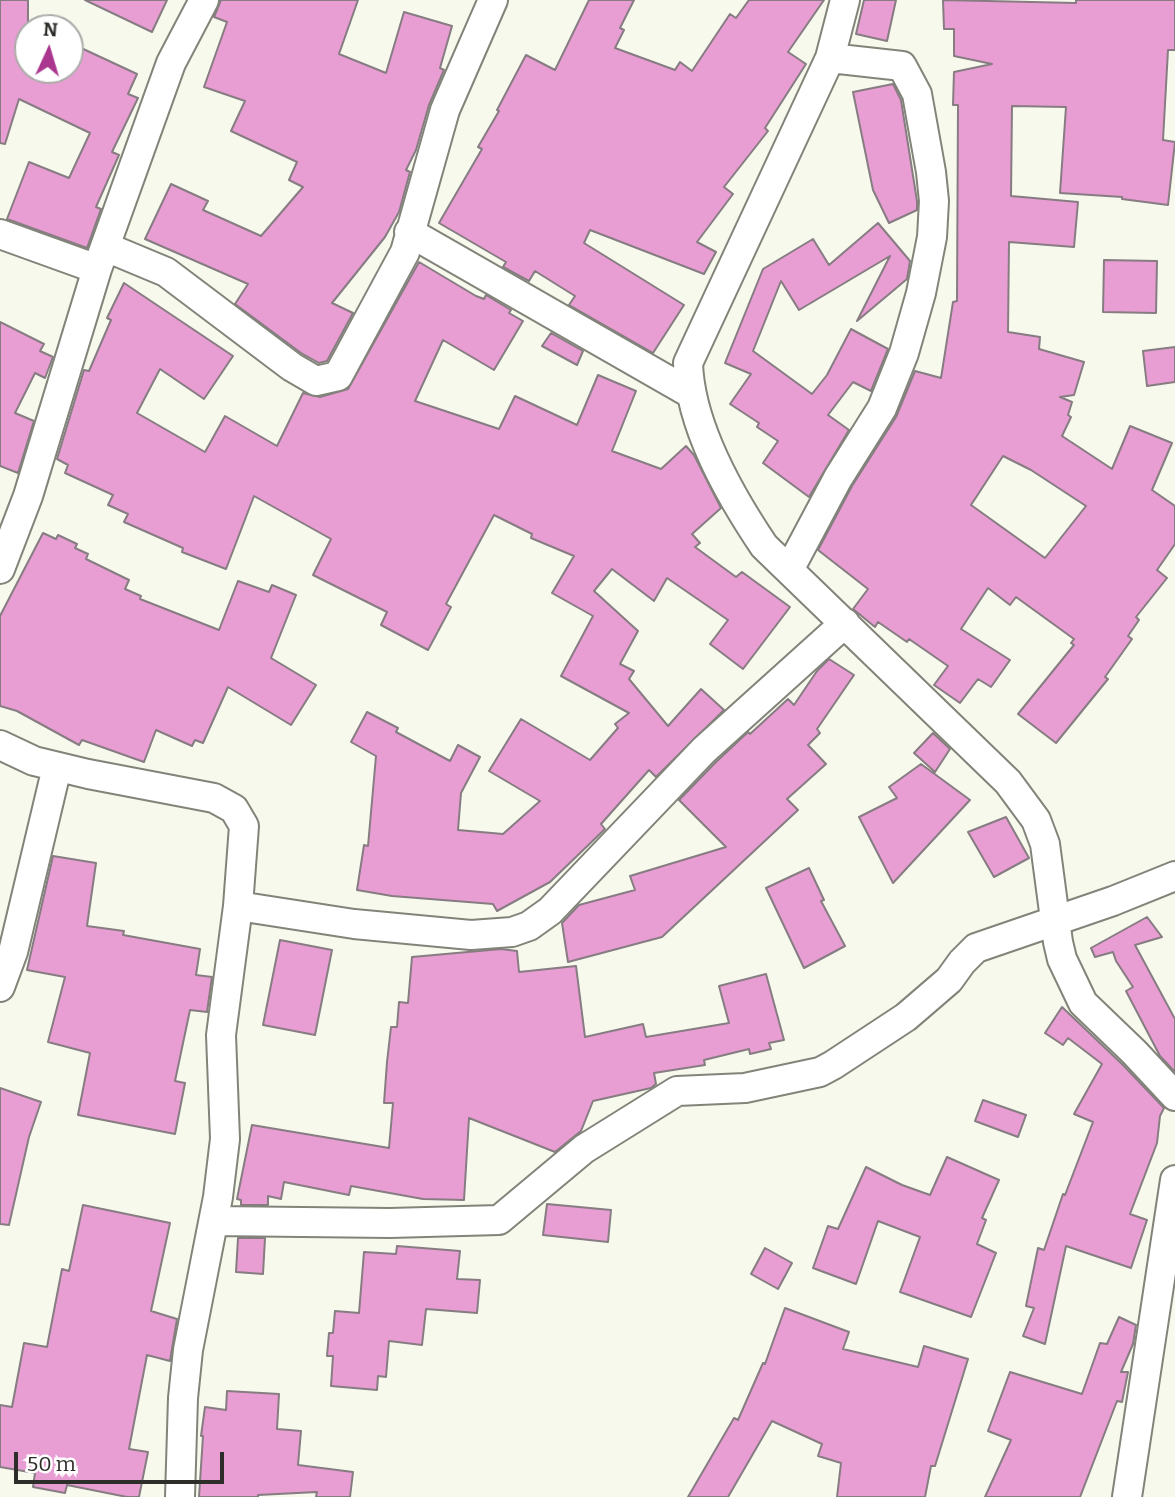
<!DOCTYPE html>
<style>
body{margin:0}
#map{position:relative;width:1175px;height:1497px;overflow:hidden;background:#f7f9ed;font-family:Bitter,serif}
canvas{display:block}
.north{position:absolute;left:14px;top:14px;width:70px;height:70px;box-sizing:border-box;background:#fff;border:2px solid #ababa9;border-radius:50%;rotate:4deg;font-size:19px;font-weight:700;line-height:28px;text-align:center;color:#2d2e29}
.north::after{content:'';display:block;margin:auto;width:24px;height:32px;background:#aa368f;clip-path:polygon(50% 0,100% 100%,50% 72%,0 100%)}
.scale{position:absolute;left:14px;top:1452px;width:210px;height:32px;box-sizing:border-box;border:4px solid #2d2e29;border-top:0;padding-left:9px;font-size:21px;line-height:24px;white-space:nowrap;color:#2d2e29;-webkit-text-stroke:5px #fff;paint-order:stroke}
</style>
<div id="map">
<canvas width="1175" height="1497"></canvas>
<div class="north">N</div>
<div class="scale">50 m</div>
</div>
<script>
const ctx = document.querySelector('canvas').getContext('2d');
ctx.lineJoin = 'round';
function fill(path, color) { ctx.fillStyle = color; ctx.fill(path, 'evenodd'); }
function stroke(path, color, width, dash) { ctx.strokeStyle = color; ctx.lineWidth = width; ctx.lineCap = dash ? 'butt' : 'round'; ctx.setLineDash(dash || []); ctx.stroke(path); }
const building = new Path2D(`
 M0,0H28V30L23,41L28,44V70H70L79,47L137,74L128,94L138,98L112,152L119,155L96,207L101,209L87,248L7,219L29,162L69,178L90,133L19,99L5,144L0,143Z
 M85,0H167L152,32Z
 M221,0H358L339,54L386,73L404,12L452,26L440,68L444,70L429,105L416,150L406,170L410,172L399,212L385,237L332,303L353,313L327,361L319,363L301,353L235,304L248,284L145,239L171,184L208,201L203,210L261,236L303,187L289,180L297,162L231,131L245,101L204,87L227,22L214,17Z
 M589,0H634L620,28L624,30L615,48L675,70L680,62L692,71L730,14L736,18L749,0H824L788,52L806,64L765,128L768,131L724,187L733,194L697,242L716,252L704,274L590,230L584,243L684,305L653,353L569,305L575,296L535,271L529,281L503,267L506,262L439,223L482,149L478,147L499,111L497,110L526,55L555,70Z
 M864,0H896L887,41L856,34Z
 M943,0L1076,3V0H1175V50H1168L1163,140L1175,142L1168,205L1122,199V197L1060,193L1066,107L1012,106L1011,196L1078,202L1074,247L1009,242L1008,332L1040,337L1039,349L1084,362L1074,395L1060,397L1072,402L1068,415L1071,417L1062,436L1112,469L1130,426L1172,443L1152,490L1175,506V544L1157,570L1167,578L1136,617L1139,620L1128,636L1132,639L1105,677L1108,679L1056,743L1018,714L1074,645L1071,643L1074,639L1016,597L1010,605L988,588L961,629L1010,660L991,687L978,679L960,703L934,685L948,666L909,639L907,642L878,622L875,627L853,609L868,589L818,550L852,486L896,417L915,371L941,378L953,302L957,301L958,105H953L954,72L992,64L954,56V29H944ZM1003,456L1031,470L1086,506L1045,558L971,505Z
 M893,84L901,100L917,201V210L889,223L873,190L853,92Z
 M878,223L910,261L907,279L857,321L890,256L799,310L781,281L753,351L812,394L827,375L851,329L888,349L871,391L853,382L828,415L849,430L809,497L763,463L778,441L757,427L759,423L730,404L751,374L725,363L763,269L813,239L829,265Z
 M1104,260L1157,261L1156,313L1103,312Z
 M419,262L476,296L484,299L486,295L511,310L509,313L523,321L494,370L443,340L415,401L499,429L515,396L577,425L598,375L636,391L612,451L661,469L686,446L694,455L721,508L692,534L700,543L695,547L736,577L742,572L790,607L743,669L710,644L728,620L667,578L654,601L612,569L594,591L638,631L620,664L634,671L629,679L668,726L701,689L724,710L656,777L649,770L601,824L605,829L550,882L497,911L493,904L392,896L357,890L364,845L368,846L376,756L351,742L367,712L398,728L396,732L450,761L458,745L480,757L461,793L458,830L503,834L540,801L489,771L521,719L590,760L618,728L615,724L629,713L561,676L593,616L552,593L574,556L531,538L532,534L494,515L446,604L451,607L428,650L381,625L387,612L313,575L331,539L254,496L226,569L182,552L183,548L124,522L128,514L108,505L113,495L65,473L68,465L57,459L84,370L89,371L111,320L107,318L124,283L233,356L204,399L160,369L137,413L205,452L225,416L277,446L303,393L320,397L348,389Z
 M0,322L44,344L40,351L53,357L45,378L35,373L15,413L34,421L18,473L0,466Z
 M551,333L583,351L577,365L542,346Z
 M1175,347V382L1147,386L1143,351Z
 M43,533L56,539L58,535L77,544L75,548L88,554L86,559L129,580L125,589L141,596L140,599L219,630L238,581L269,592L272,585L296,595L271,658L316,685L291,725L228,687L203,743L195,740L192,746L156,730L144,762L82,740L79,745L17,711L0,706V616Z
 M829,659L854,675L817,729L820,733L808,745L826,764L787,799L798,810L662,937L568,962L562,923L579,905L635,890L630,876L726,847L679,800L716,762L748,732L750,734L788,699L794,705L817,671Z
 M933,733L950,749L935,772L914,753Z
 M921,764L970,800L893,883L859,817L897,798L889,787Z
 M1006,817L1029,858L994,877L968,832Z
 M53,856L96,863L87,926L124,931L123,935L200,949L196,975L212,977L207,1012L190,1010L175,1081L185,1083L175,1134L78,1115L90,1053L48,1042L65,977L27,970Z
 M809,868L824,900L821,901L845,946L804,968L766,888Z
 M1147,917L1162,937L1135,945L1175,1019V1072L1160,1056L1126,991L1133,987L1116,961L1113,952L1095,957L1091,948Z
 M280,940L332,950L315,1035L263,1025Z
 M501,949L517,951L519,972L576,966L585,1037L643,1024L646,1037L729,1023L719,986L766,974L784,1040L769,1043L771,1049L750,1054L749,1049L704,1060L705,1065L654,1073L656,1084L651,1088L593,1101L581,1131L555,1152L469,1118L464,1200L423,1199L351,1186L349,1195L284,1182L281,1199L268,1196V1205H241V1200L237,1199L252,1125L389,1148L393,1103H384L387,1062L391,1027H397L399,1002L408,1003L412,957Z
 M1062,1007L1122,1064L1164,1108L1160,1116L1157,1143L1130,1214L1147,1220L1131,1268L1066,1246L1045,1344L1023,1336L1034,1308L1026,1306L1038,1248L1044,1250L1063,1194L1065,1195L1093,1122L1074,1114L1102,1064L1068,1038L1063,1045L1045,1033Z
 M0,1088L41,1102L29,1137L9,1225L0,1224Z
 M983,1100L1026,1115L1018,1137L975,1121Z
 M947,1157L999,1180L982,1218L986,1220L977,1244L996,1253L971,1317L900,1292L920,1237L878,1221L856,1284L813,1268L828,1226L838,1229L866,1167L902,1185L930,1195Z
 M547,1204L611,1210L608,1242L543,1235Z
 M83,1205L170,1223L151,1311L177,1319L170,1361L147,1355L129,1449L148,1452L139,1497H127L67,1485L65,1493L33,1487L35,1473L0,1467V1405L12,1407L24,1343L47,1347L62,1269L69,1271Z
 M238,1238H265L263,1274L236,1272Z
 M397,1246L460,1251L457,1279L480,1280L477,1313L426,1309L422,1345L389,1341L386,1377L378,1376L377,1390L331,1386L333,1356H327L329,1333H333L335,1311L359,1313L364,1252L396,1254Z
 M765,1248L792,1263L778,1289L751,1274Z
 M785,1308L849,1332L843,1349L918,1367L924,1346L968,1359L935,1466H931L925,1497H837L841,1463L818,1456L822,1444L772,1421L728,1497H688L734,1418L738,1420L763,1363L765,1364Z
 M1119,1317L1136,1325L1133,1344L1121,1372H1128L1122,1402L1117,1401L1080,1497H985L1011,1440L988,1431L1010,1372L1082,1394L1100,1343L1107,1344Z
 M227,1391L279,1394L277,1429L301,1431L298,1465L353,1472L350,1497H316L317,1492L258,1495V1497H199L203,1436H201L205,1407L226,1410Z`);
const street = new Path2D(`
 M845,0L830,58L688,363C690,426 729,494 764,546L1008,782L1036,820L1045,844L1058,942L1062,959L1083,1003L1134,1052L1175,1096
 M409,232L690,393
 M0,234L97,269
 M106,247L166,272L292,367L316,381L338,376L405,252L445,110L493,0
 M0,569L28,496L97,269L171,63L204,0
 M789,570L838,478L882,408L904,353L921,293L932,237L934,201L931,172L917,94L902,66L830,58
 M0,745L34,761L88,774L214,798L234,809L244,826L238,906L221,1035L225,1139L218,1197L188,1350L183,1398L180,1497
 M238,906L354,924L471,935L512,932L529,926L550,911L704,750L845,623
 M0,987L13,952L57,767
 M214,1221L390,1223L499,1220L584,1149L677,1091L745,1088L820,1072L833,1065L906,1017L949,980L962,962L976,948L1113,901L1175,876
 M1127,1497L1175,1180`);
fill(building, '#e89ed2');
stroke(building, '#867c82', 2);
stroke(street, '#82847a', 32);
stroke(street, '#fff', 28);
</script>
